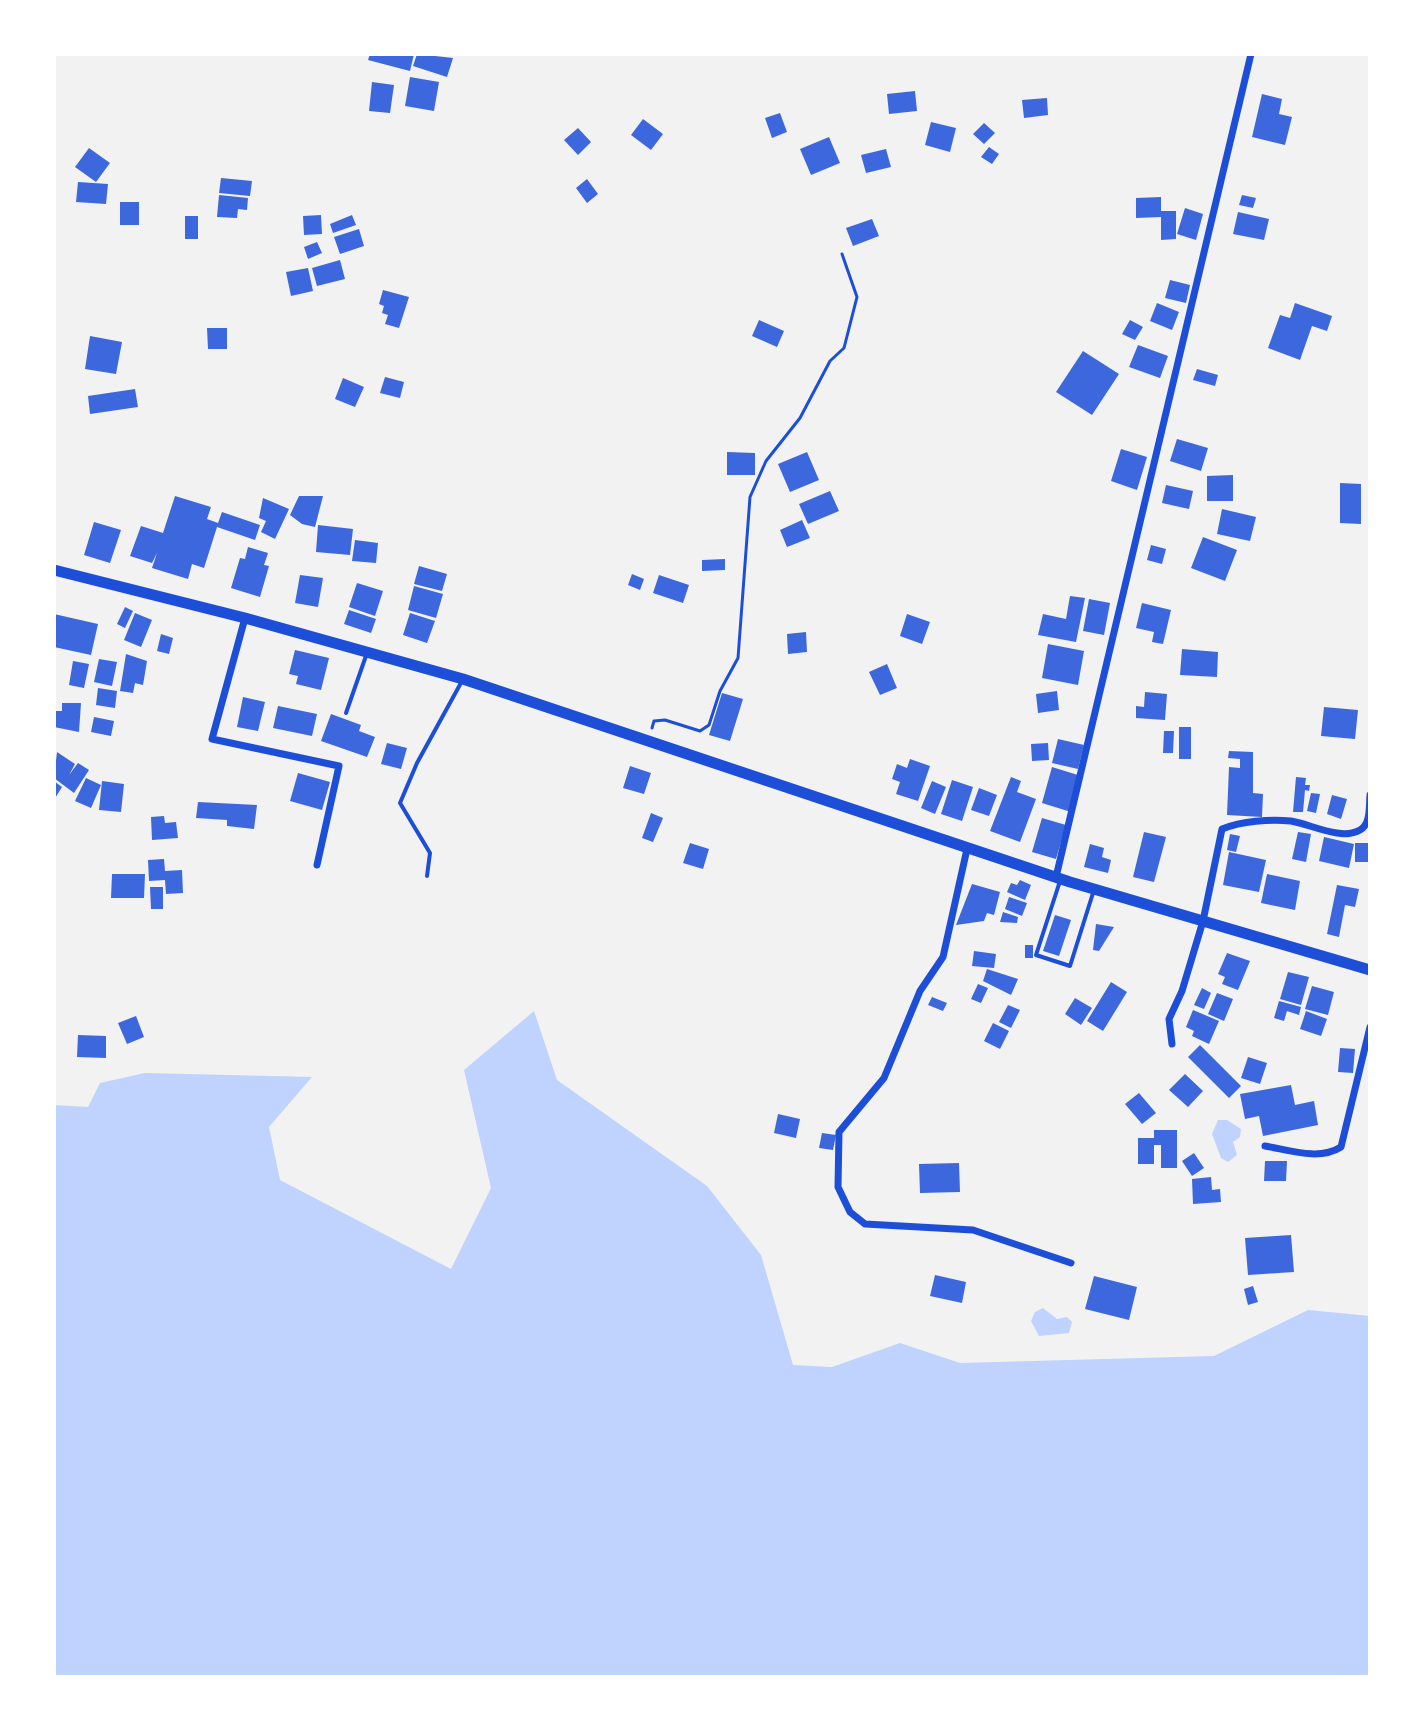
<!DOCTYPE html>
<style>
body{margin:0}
#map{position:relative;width:1424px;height:1731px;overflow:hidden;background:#f2f2f2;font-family:"DM Sans",sans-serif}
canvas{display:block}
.frame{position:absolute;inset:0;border:56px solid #fff;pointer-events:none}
</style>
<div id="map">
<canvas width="1424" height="1731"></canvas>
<div class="frame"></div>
</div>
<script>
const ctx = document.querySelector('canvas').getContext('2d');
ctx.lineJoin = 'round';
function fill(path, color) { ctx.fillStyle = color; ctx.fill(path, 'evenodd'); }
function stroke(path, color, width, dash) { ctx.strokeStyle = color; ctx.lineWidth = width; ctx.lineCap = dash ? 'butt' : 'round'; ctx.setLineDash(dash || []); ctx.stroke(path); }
const water = new Path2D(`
 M534,1011L557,1080L707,1186L761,1255L793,1365L832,1367L900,1343L960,1363L1214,1356L1308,1310L1370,1316V1677H54V1105L88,1107L100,1083L145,1073L312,1077L269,1127L280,1180L451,1269L491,1188L464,1070Z
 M1218,1120H1227L1241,1129L1240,1137L1233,1142L1237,1155L1228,1162L1221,1158L1212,1134Z
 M1043,1308L1057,1319L1067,1317L1072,1322L1069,1333L1039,1336L1031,1321L1035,1312Z`);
const building = new Path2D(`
 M370,54H414L410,71L368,60Z
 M417,54L453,58L447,77L413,66Z
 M410,77L439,82L434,111L405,106Z
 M372,82L394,85L390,113L369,111Z
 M915,91L917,111L889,114L887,94Z
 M1262,94L1282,99L1279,114L1292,117L1285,145L1252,137Z
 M1047,98L1048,115L1024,118L1022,100Z
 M780,113L787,132L772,138L765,118Z
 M643,119L663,134L651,150L631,135Z
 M931,122L956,128L950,152L925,145Z
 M984,123L995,133L984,144L973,134Z
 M578,128L591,142L578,155L564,140Z
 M829,137L840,163L811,175L800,149Z
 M989,147L999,154L992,164L981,157Z
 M89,148L110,163L96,182L75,167Z
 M886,149L891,167L866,173L861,155Z
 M221,178L252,181L250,196L219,193Z
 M587,179L598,194L587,203L576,188Z
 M78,182L108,184L106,204L76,202Z
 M219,195L248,198L247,210L238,209L237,218L217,217Z
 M1242,195L1256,198L1253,208L1239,205Z
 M1161,197V211H1176V239L1161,240V217L1136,218V198Z
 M120,202H139V225H120Z
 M1185,208L1203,214L1196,240L1177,234Z
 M1238,212L1269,219L1264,240L1233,234Z
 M321,215L322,234L304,235L303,216Z
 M352,215L356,225L333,233L330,224Z
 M185,216H198V239H185Z
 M872,219L879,236L853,246L846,228Z
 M359,229L364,246L340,254L334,237Z
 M317,242L322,253L308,259L304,247Z
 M340,260L345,279L317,286L312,268Z
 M308,268L313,291L291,296L286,272Z
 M1170,280L1190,285L1186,303L1165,298Z
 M383,290L409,297L399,328L385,324L388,315L382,313L384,306L379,304Z
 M1157,303L1179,312L1172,330L1150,321Z
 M1295,303L1332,316L1327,331L1312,326L1300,360L1268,348L1280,315L1290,318Z
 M759,320L784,331L777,347L752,336Z
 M1130,320L1143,327L1135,340L1122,334Z
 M207,328H227V349H208Z
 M90,336L122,342L116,374L85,369Z
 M1138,345L1168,356L1160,378L1129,367Z
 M1083,351L1119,374L1092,415L1056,392Z
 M1197,369L1218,375L1215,386L1193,380Z
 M385,377L404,382L400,398L380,393Z
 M343,378L364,387L355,407L335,399Z
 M135,389L138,407L90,414L88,396Z
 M1177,439L1208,448L1201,471L1170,461Z
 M1121,449L1147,457L1137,490L1111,481Z
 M727,452L755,453V475H727Z
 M807,452L819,480L790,492L778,464Z
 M1233,475V501H1207V476Z
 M1340,483L1361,484V524L1340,523Z
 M1166,485L1193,491L1189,509L1162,503Z
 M830,491L839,511L808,524L799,504Z
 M175,496L211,507L207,519L218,523L222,512L260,525L255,540L217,527L204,568L192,564L188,579L152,568L157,553L152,563L130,556L141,526L163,533Z
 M299,496H323L315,527L302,524L290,515Z
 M263,498L289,509L275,539L261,532L266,521L259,518Z
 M1222,509L1256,517L1250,541L1217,534Z
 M802,520L810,538L787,547L780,530Z
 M94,522L121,530L110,563L84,555Z
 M318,525L353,529L350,555L316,552Z
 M1203,537L1237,550L1225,581L1191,568Z
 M355,540L378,543L376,563L352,561Z
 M1151,545L1166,549L1162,564L1147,560Z
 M248,547L268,553L264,565L269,566L260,597L231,588L240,558L245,559Z
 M725,559V570L702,571V560Z
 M419,566L447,574L442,591L414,584Z
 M632,574L644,579L640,590L628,585Z
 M300,575L323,578L318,607L295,603Z
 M659,575L689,585L683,603L653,593Z
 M357,583L383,591L375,616L349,607Z
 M414,586L443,594L436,618L408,610Z
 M1070,596L1085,598L1076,642L1038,635L1043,614L1066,619Z
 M1089,599L1110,603L1104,635L1083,631Z
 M1142,603L1171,610L1163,644L1152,642L1154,632L1136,628Z
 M125,607L133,611L125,628L117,624Z
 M349,610L376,619L371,633L344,624Z
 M135,613L152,620L141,647L124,640Z
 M410,613L435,621L427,643L403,635Z
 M54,614L98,624L91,655L54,647Z
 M907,614L930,622L922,644L900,636Z
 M806,632L807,652L788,654L787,634Z
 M161,634L173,638L169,654L157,651Z
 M1048,644L1084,651L1078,685L1042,678Z
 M1182,649L1218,652L1217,677L1180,675Z
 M295,650L329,658L321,690L296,684L298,676L289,674Z
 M126,654L147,661L143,685L135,683L133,693L120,691Z
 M99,659L117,662L112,686L94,682Z
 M73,661L89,664L84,688L69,685Z
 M887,664L897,688L880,695L869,672Z
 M98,688L117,691L115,708L96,705Z
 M1057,691L1059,710L1038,713L1036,694Z
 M1145,692L1167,694L1165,720L1136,718V706L1144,707Z
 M722,693L743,699L730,741L709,735Z
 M243,697L265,702L258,731L237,727Z
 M62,703H81L79,732L54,727V711H62Z
 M278,706L317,714L312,736L273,728Z
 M1324,707L1358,710L1355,739L1321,736Z
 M331,714L361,725L359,731L375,737L367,757L321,741Z
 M94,717L114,721L111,736L91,732Z
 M1179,727H1191V759H1179Z
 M1164,731H1174L1173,753H1163Z
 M1058,739L1084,745L1078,769L1052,763Z
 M387,743L407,748L401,769L381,764Z
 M1048,743L1049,760L1032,761L1031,744Z
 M1229,751L1253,752V793L1263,794L1262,817L1227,815L1229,767L1240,768V759L1228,758Z
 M57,752L75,764L69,775L78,763L89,770L74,793L54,778Z
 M910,759L930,766L918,801L896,794L900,782L892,779L897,764L907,768Z
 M630,766L651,773L644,794L623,788Z
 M1052,767L1081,776L1071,812L1042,803Z
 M298,773L330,782L322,810L290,801Z
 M1011,777L1021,781L1017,792L1036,799L1020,842L990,831Z
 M1296,777L1306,778L1305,785H1310L1309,791L1305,790L1303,812H1293Z
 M86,778L101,785L91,808L75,801Z
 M952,780L973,787L962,821L941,814Z
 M54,781L62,787L54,800Z
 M102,781L124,784L121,812L99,810Z
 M932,781L946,787L935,814L921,808Z
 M979,788L997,795L989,816L971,810Z
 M1311,793L1320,794L1316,813L1307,811Z
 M1332,795L1347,799L1341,819L1327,814Z
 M198,802L257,805L254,829L227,826V820L196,818Z
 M651,813L663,818L653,842L642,838Z
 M164,816L165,823L176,822L178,838L152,840L151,817Z
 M1042,818L1066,825L1056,859L1032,852Z
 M1144,832L1166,837L1154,882L1133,877Z
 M1298,832L1311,834L1306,862L1292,859Z
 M1230,834L1240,836L1236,852L1227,850Z
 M1324,837L1354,844L1349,868L1319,861Z
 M690,843L709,849L703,869L683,863Z
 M1355,843H1370V862H1355Z
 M1090,844L1104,848L1102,857L1111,860L1108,873L1084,867Z
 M1229,852L1266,860L1259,892L1223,885Z
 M164,859L165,871L182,870L183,893L166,894L165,880L149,881L148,860Z
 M112,874H145L144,898H111Z
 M1267,874L1300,881L1295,910L1261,903Z
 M1020,880L1031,885L1025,900L1007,892L1011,883L1017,885Z
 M972,884L1000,892L994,915L987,913L984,921L956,925Z
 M1337,885L1359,889L1355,907L1345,905L1339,937L1327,934Z
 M150,887H163V909H151Z
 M1009,897L1027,903L1022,916L1005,909Z
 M1003,912L1018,917L1017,923L1000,922Z
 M1055,915L1071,920L1059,956L1043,951Z
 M1096,924L1114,927L1099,951L1093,950Z
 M1025,945H1033V958H1025Z
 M974,951L996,954L994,968L972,966Z
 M1227,953L1250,961L1238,990L1222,984L1225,977L1218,974Z
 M987,969L1018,979L1011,995L983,981Z
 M1288,972L1309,977L1301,1005L1280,999Z
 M1111,982L1127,992L1103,1031L1087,1021Z
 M978,984L988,988L981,1003L971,999Z
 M1312,986L1334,992L1328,1015L1305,1009Z
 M1202,988L1211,993L1204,1009L1194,1005Z
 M1217,993L1233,999L1224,1021L1208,1014Z
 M932,997L947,1003L943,1011L928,1005Z
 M1075,998L1092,1008L1081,1025L1065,1014Z
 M1279,1001L1301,1007L1299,1015L1287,1011L1284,1021L1274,1018Z
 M1008,1005L1020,1010L1011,1028L999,1022Z
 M1193,1010L1219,1021L1209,1044L1192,1036L1194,1031L1186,1027Z
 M1306,1011L1327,1019L1321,1036L1300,1029Z
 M136,1016L144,1037L127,1044L118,1023Z
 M993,1023L1009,1031L1000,1049L984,1041Z
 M78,1035L106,1036V1058L77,1057Z
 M1200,1045L1241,1086L1229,1098L1188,1057Z
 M1340,1048L1355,1049L1353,1073L1338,1072Z
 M1248,1057L1267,1063L1260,1084L1241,1078Z
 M1185,1074L1203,1091L1188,1107L1169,1090Z
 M1291,1085L1295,1105L1314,1101L1318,1125L1263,1136L1259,1116L1245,1119L1240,1094Z
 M1139,1093L1156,1113L1142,1124L1125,1104Z
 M778,1114L800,1119L796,1138L774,1133Z
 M1154,1130H1177V1168H1161V1145H1154V1164H1138V1138H1154Z
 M822,1133L836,1135L833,1150L819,1148Z
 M1194,1153L1204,1168L1192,1176L1182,1161Z
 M1265,1161H1287L1286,1181H1264Z
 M959,1163L960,1192L920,1193L919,1164Z
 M1211,1177L1212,1190L1220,1189L1221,1202L1193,1204L1192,1179Z
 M1291,1235L1294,1272L1248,1275L1245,1238Z
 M935,1275L966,1282L962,1303L930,1296Z
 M1094,1276L1137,1287L1129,1320L1085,1309Z
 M1253,1286L1258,1302L1248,1305L1244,1289Z`);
const path = new Path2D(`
 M652,728L654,721L665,720L700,731L709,725L720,691L738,658L750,497L766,461L800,418L830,361L844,348L857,297L842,254`);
const service = new Path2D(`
 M346,713L367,653
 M427,876L430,853L400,803L417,763L462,681
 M1060,881L1036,955L1070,966L1093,893`);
const minor = new Path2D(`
 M245,618L212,739L339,766L317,865
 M967,849L943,957L920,991L884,1078L839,1132L838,1187L850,1212L865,1224L973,1230L1071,1263
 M1056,877L1251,54
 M1172,1044L1169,1019L1182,991L1203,921L1222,829C1242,821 1269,819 1291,821C1310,824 1342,841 1360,830C1371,824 1369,806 1370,795
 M1265,1146C1289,1150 1319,1161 1341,1147L1370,1027`);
const primary = new Path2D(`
 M54,570L245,618L463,679L1070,882L1370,970`);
fill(water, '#bfd3fe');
fill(building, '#3d67dc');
stroke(path, '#1d4ed8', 3);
stroke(service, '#1d4ed8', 4);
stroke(minor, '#1d4ed8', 7);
stroke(primary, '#1d4ed8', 11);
</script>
